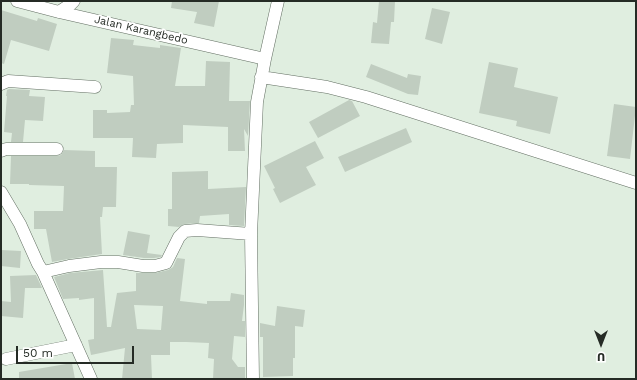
<!DOCTYPE html>
<style>
body{margin:0}
#map{position:relative;width:637px;height:380px;overflow:hidden;background:#e0eee0;font-family:"Work Sans",sans-serif}
canvas{display:block}
.frame{position:absolute;inset:0;border:2px solid #252b25;pointer-events:none}
.north{position:absolute;left:581px;top:324px;width:40px;height:40px;-webkit-text-stroke:3px #fff;paint-order:stroke;rotate:180deg;font-size:11px;font-weight:700;line-height:16px;text-align:center;color:#252b25}
.north::after{content:'';display:block;margin:auto;width:14px;height:18px;background:#252b25;clip-path:polygon(50% 0,100% 100%,50% 72%,0 100%)}
.scale{position:absolute;left:16px;top:346px;width:118px;height:18px;box-sizing:border-box;border:2px solid #252b25;border-top:0;padding-left:5px;font-size:12px;line-height:14px;white-space:nowrap;color:#252b25;-webkit-text-stroke:3px #fff;paint-order:stroke}
</style>
<div id="map">
<canvas width="637" height="380"></canvas>
<div class="frame"></div>
<div class="north">U</div>
<div class="scale">50 m</div>
</div>
<script>
const ctx = document.querySelector('canvas').getContext('2d');
ctx.lineJoin = 'round';
function fill(path, color) { ctx.fillStyle = color; ctx.fill(path, 'evenodd'); }
function stroke(path, color, width, dash) { ctx.strokeStyle = color; ctx.lineWidth = width; ctx.lineCap = dash ? 'butt' : 'round'; ctx.setLineDash(dash || []); ctx.stroke(path); }
function drawText(font, color, halo, rows, align = 'center') {
  ctx.font = font + ' "Work Sans",sans-serif'; ctx.lineWidth = 3.5; ctx.setLineDash([]); ctx.textBaseline = 'middle'; ctx.strokeStyle = halo; ctx.fillStyle = color; for (const [text, x, y, turn = 0] of rows) {
    ctx.save(); ctx.translate(x, y); ctx.rotate((+turn || 0) * Math.PI / 180); ctx.textAlign = isNaN(turn) ? turn : align; if (halo) ctx.strokeText(text, 0, 0); ctx.fillText(text, 0, 0); ctx.restore();
  }
}
const building = new Path2D(`
 M172,1H219L214,27L194,23L197,12L171,8Z
 M379,1H395L394,22H391L389,44L371,43L373,22L377,23Z
 M432,8L450,12L442,44L425,39Z
 M1,10L37,21L38,18L57,24L49,51L11,40L4,64L1,63Z
 M111,38L134,40L133,45L160,48V45L181,48L175,86H205L206,61L230,62L229,101H250L248,136L244,129L245,151H228V127L183,125V143L157,144L156,158L132,157L133,138H93V110H107V113L130,112L131,105H134L133,76L107,73Z
 M489,62L518,68L514,87L558,97L550,134L516,126L517,121L479,113Z
 M371,64L407,78L408,74L421,76L418,95L408,94L366,77Z
 M9,89L30,90L29,96L45,97L43,121L25,120L23,142H11L12,133L4,132L7,96H6L7,90Z
 M349,100L352,101L360,116L318,138L309,122Z
 M614,104L636,107L630,159L607,156Z
 M406,128L412,142L345,172L338,157Z
 M315,141L324,158L306,167L316,185L280,203L273,189L275,188L264,166Z
 M64,150L95,151V167H117L116,207H103L102,217H100L102,254L68,259L52,262L46,229H34V211H63L64,186L29,185V184H10L11,156H57L61,155Z
 M208,171V189L246,187L244,226L229,225V214L200,216L199,223L184,224L179,227L168,226V209H172V172Z
 M128,231L150,235L147,253L162,255L161,257L154,258H144L123,255Z
 M1,250L21,251L20,268L1,266Z
 M177,258L185,259L180,301L207,304V301H230L231,293L244,295V305L242,321H245V337L234,336L232,359L238,367H245V379H213L214,359L208,358L209,343L186,342H170V355H151L152,379H122L125,348L91,355L88,340L94,339V298L79,300V298L63,299L54,277L70,273L103,270L107,327H111L117,293L136,291V273H155L168,270L173,267ZM134,305L163,306L161,330L137,329Z
 M36,275L42,288H25L23,318L1,316V301L11,302L10,276Z
 M277,306L305,310L303,327L295,326V358H293V376L263,377V337H260V323L275,326Z
 M72,363L75,379H19V372Z`);
const street = new Path2D(`
 M17,1L59,12L265,59
 M59,12L71,4L74,1
 M261,77L327,87L366,97L636,183
 M1,84L8,81L95,87
 M1,151L6,149H57
 M1,192L20,224L38,264L43,272L91,379
 M43,272L69,266L101,262H118L143,266H155L166,263L179,237L185,231L197,230L251,234
 M6,359L76,345
 M253,379L251,234L257,102L265,59L278,1`);
const streetNames = [
 ["Jalan Karangbedo",141,30,13]
];
fill(building, '#c0cdc0');
stroke(street, '#636f63', 13);
stroke(street, '#fff', 12);
drawText('11px', '#252b25', '#fff', streetNames);
</script>
